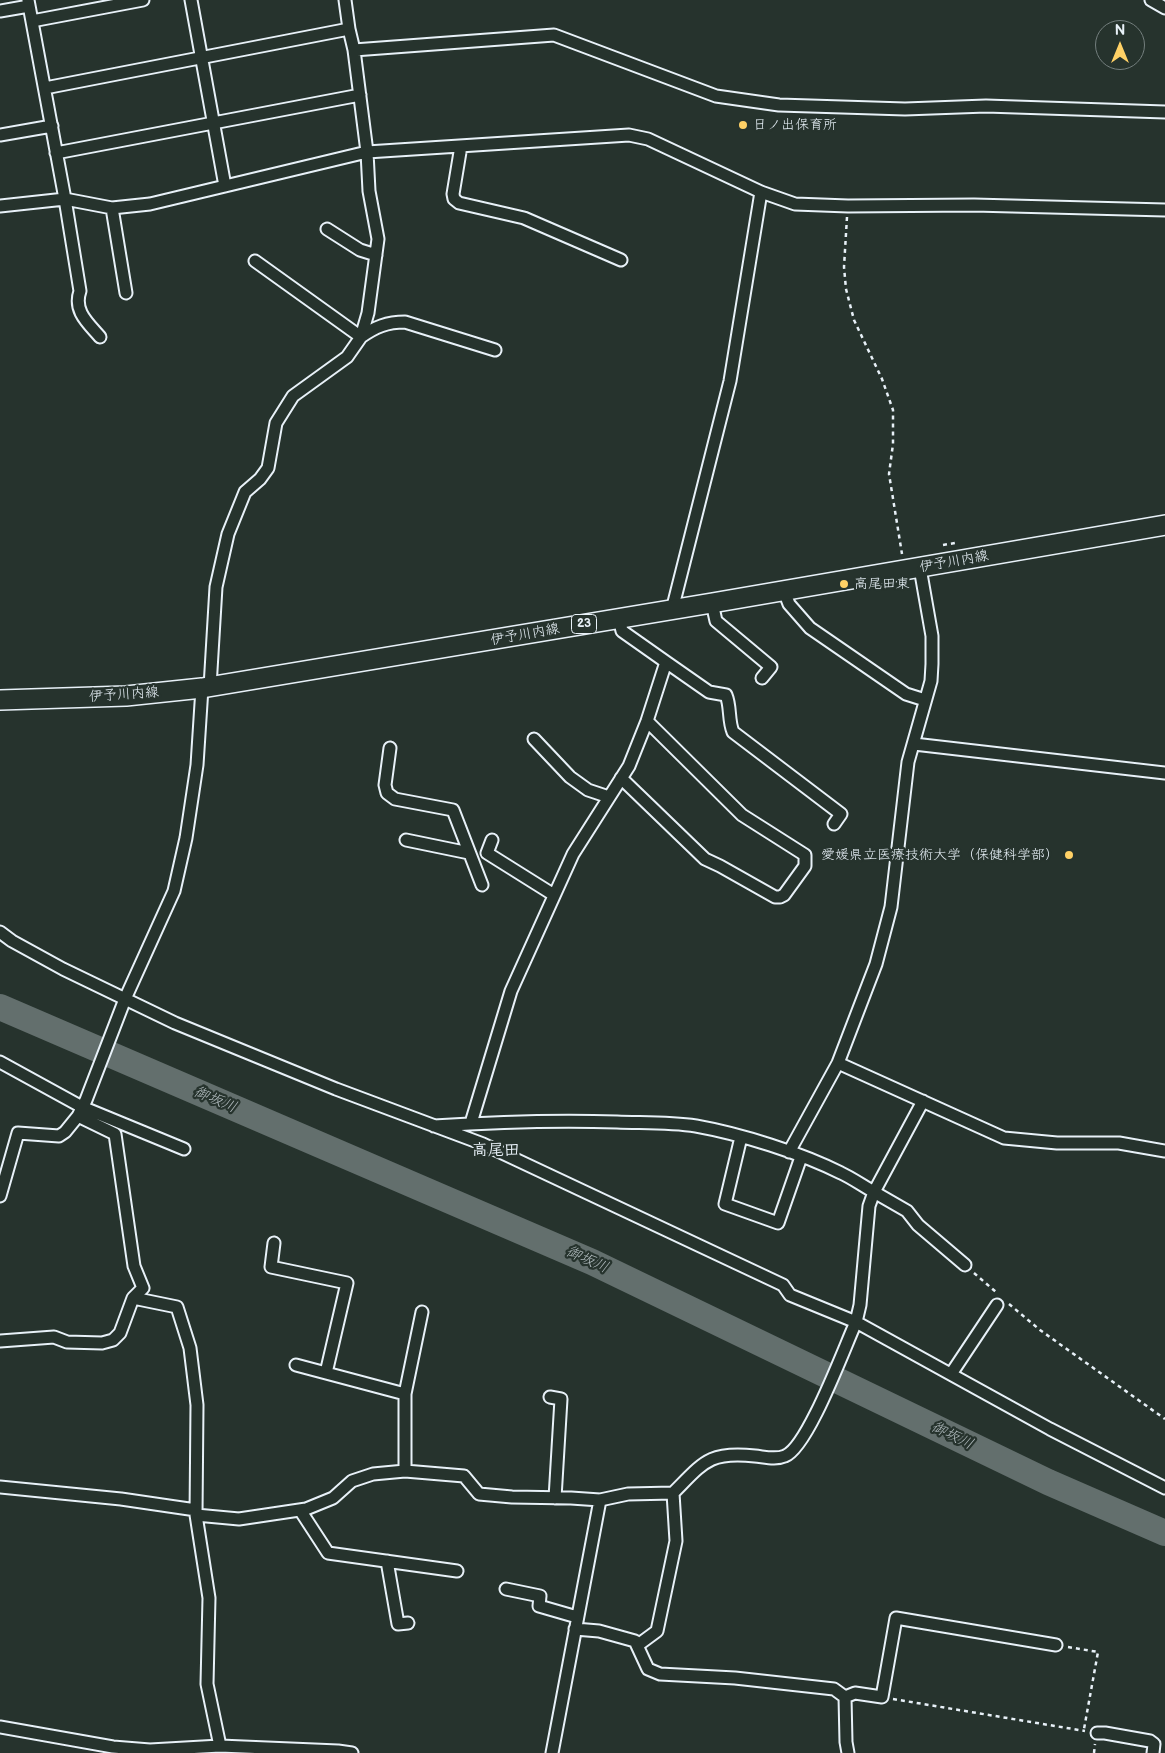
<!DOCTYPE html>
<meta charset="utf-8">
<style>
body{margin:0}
#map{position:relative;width:1165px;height:1753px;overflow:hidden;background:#26332d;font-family:"Balsamiq Sans",sans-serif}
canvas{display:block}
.north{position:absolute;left:1095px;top:20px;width:50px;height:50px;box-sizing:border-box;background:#26332d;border:1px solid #747f7e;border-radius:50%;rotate:0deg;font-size:14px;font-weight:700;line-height:20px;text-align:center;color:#e8f1f8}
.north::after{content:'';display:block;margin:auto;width:18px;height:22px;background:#ffd166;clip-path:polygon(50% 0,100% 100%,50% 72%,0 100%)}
</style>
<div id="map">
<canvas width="1165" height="1753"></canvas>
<div class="north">N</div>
</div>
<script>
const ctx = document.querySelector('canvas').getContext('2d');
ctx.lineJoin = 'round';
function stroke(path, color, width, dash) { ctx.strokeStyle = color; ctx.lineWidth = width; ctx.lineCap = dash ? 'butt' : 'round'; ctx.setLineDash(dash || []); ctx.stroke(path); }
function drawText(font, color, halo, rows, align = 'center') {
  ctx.font = font + ' "Balsamiq Sans","Klee One",sans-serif'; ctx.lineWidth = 4.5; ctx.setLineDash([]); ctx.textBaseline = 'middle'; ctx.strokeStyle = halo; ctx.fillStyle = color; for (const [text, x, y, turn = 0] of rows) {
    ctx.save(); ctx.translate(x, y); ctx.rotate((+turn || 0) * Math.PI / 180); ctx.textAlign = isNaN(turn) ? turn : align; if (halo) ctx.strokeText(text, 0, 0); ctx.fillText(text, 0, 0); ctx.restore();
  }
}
const river = new Path2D(`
 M0,1007L592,1262L1048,1482L1165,1533`);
const path = new Path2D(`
 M847,217L844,267L846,289L854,320L882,379L893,410V444L889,474L902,554
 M943,545L955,543
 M974,1273L996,1292
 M1009,1304L1040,1330L1165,1419
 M1068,1647L1098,1652L1084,1729
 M893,1699L1085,1731
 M1094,1753L1095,1744`);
const street = new Path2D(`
 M28,0L65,199L80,291C73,311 88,323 100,337
 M191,0L225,186
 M1151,0L1165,8
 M0,11L29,6
 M32,21L143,0
 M354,50L554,35L716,96L779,105L905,109L986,106L1165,112
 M45,88L349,29
 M0,135L52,126
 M461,146L453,194L454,199L459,203L524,218L621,260
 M56,153L360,95
 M0,206L65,199L112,208L150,204L367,152L629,135L648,139L761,192L795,204L848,206L974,205L1165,210
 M112,208L126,293
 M327,229L360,250L376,255
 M255,261L361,337C375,327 387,322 405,322L495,350
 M784,591L789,604L810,628L906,694L925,700
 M712,603L716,621L771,667L762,678
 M672,610L730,381L761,192
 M666,662L709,692L726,695C731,707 728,720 733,732L841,814L834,824
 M210,687L216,587L228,534L245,492L260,479L268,468L276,423L293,396L347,357L361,337L368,313L378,239L369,191L367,152L354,50L349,29L345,0
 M202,688L197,765L186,838L174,891L125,999L86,1100L78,1116L115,1134L134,1266L143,1288L133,1298L177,1307L190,1348L197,1405L196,1515L209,1598L207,1684L220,1746
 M534,739L570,777L588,790L609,797
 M914,744L1165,773
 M390,748L385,785L387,793L395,799L453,810L482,885
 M621,778L705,859L720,866L775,897H780L784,895L805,866V855L742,815L647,721
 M406,840L469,853
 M492,840L487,853L554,895
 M0,932L12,941L63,969L175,1023L336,1089L483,1144L783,1285L790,1295L856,1322L1050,1429L1165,1488
 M0,1062L82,1107L184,1149
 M838,1063L1004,1138L1057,1143H1119L1165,1151
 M923,1101L874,1192L907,1211L918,1225L965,1265
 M471,1123L511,991L573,854L629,766L647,721L666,662L622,631L619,618
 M741,1137L725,1204L778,1223L801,1157
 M789,1152L838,1063L876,964L891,907L908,762L931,681L932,664V636L920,568
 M0,1196L18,1133L59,1136L65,1132L78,1116
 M274,1243L271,1267L347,1283L326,1373
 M0,1341L54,1337L67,1342L102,1343L113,1340L120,1333L133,1298
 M296,1365L405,1394
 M951,1374L997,1305
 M550,1397L561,1399L555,1498
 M405,1471V1394L422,1312
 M0,1487L121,1499L196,1510
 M300,1510L328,1553L457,1571
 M196,1515L239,1519L306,1509L333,1498L352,1481L373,1474L405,1471L464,1476L479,1494L512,1497L571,1498L600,1500L628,1494L673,1493C704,1462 709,1451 755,1456C765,1457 776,1460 785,1456C808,1447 844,1348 856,1322L860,1305L869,1206L874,1192C863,1186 852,1178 841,1173C801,1153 741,1134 696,1126C670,1122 643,1123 617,1122C556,1120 495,1122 434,1126
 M387,1561L398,1624L408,1623
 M506,1589L540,1596L539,1606L577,1617
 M575,1629L599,1631L635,1641L648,1669L660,1674L735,1678L834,1689L845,1697L846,1742L848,1753
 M638,1645L657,1631L676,1541L673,1493
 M845,1697L855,1693L882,1697L896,1618L1056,1645
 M0,1727L113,1747L150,1750L220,1746L338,1751L352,1753
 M1097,1733H1105L1150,1741L1154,1744L1153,1753
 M552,1753L600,1500`);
const primary = new Path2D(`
 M0,700L126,696L202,688L712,603L1165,525`);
const markers = [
 [743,125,5,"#ffd166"],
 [844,584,5,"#ffd166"],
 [1069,855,5,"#ffd166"]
];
const shields = [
 [584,624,25]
];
const shieldNames = [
 ["23",584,624]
];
const poiNames = [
 ["日ノ出保育所",753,125],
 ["高尾田東",854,584],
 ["愛媛県立医療技術大学（保健科学部）",1059,855,"right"]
];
const streetNames = [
 ["伊予川内線",954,562,-10],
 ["伊予川内線",525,635,-10],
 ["伊予川内線",124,695,-4]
];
const waterNames = [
 ["御坂川",215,1100,23],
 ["御坂川",587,1260,24],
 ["御坂川",952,1436,26]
];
const quarterNames = [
 ["高尾田",496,1151]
];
stroke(river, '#636f6d', 26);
stroke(street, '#e8f1f8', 15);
stroke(primary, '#e8f1f8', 22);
stroke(path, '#e8f1f8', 2.5, [4, 4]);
stroke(street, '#26332d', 11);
stroke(primary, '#26332d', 19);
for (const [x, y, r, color] of markers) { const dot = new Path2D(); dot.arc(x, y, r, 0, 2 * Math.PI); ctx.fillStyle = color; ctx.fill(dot); stroke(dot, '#26332d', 2); }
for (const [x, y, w] of shields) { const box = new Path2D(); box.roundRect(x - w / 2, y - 9.5, w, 19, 4); ctx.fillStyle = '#26332d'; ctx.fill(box); stroke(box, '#e8f1f8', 1); }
drawText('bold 12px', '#e8f1f8', null, shieldNames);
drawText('14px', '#e8f1f8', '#26332d', poiNames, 'left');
drawText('14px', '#e8f1f8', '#26332d', streetNames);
drawText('italic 15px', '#b3bdc0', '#26332d', waterNames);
drawText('bold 16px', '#e8f1f8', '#26332d', quarterNames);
</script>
